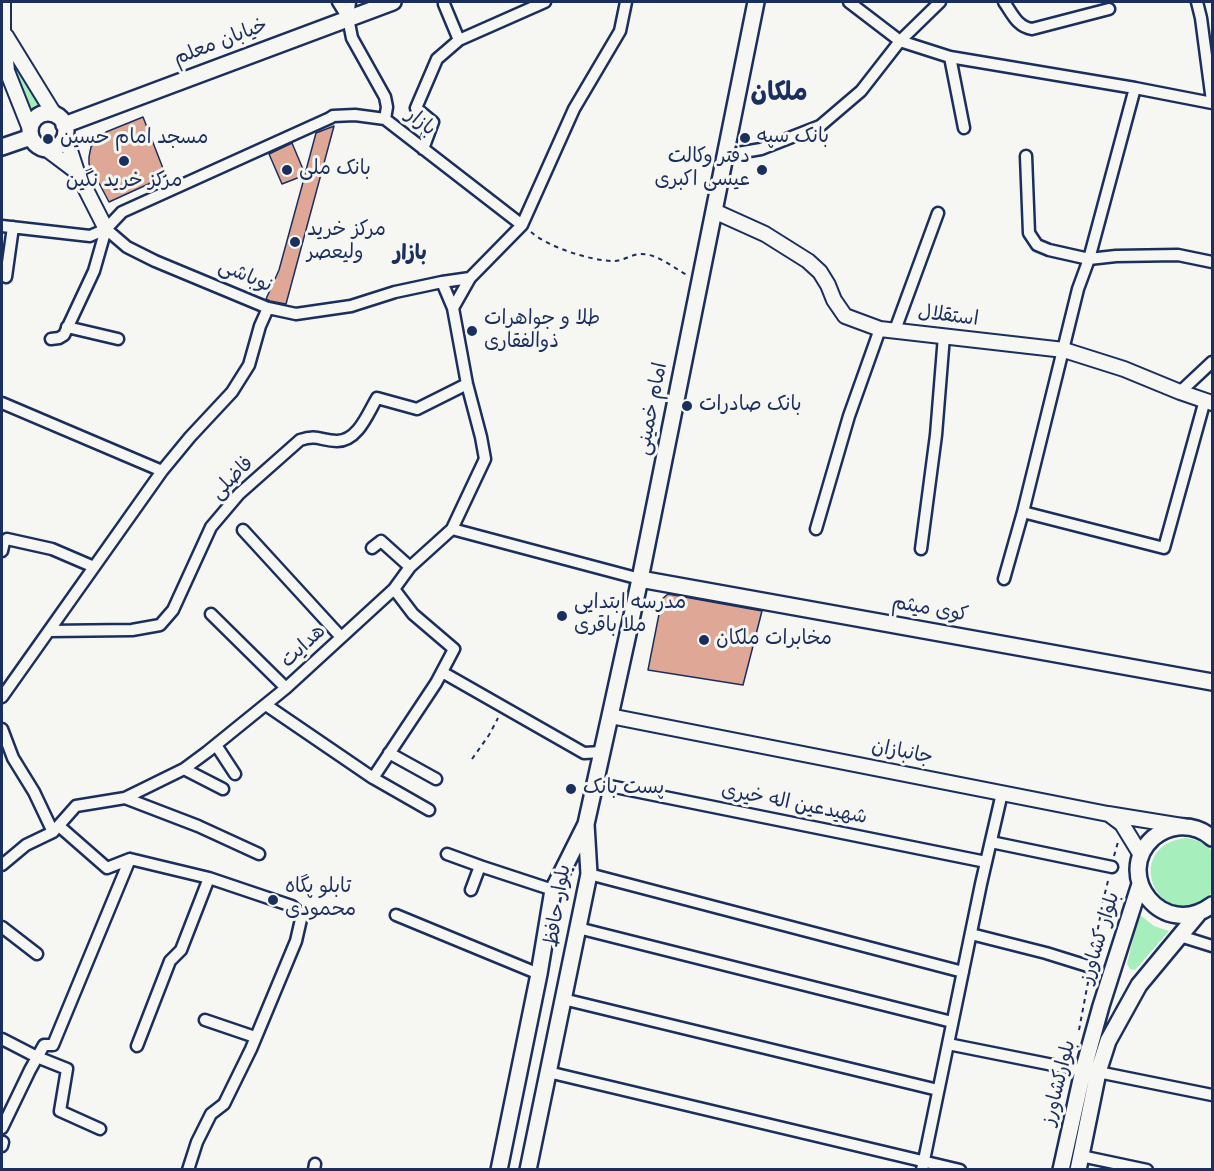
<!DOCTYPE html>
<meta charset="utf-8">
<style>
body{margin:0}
#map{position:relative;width:1214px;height:1171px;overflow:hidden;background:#f6f6f2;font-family:Mynerve,sans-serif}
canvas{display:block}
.frame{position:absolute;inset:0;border:3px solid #1b2f5e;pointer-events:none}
</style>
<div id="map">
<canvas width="1214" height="1171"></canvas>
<div class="frame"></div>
</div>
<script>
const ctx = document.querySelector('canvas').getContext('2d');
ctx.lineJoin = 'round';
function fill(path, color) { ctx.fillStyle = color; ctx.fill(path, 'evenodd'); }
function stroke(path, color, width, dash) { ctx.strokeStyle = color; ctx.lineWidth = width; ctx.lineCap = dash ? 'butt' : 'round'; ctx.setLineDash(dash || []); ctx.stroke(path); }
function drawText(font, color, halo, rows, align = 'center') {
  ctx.font = font + ' Mynerve,"Playpen Sans Arabic",sans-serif'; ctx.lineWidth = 6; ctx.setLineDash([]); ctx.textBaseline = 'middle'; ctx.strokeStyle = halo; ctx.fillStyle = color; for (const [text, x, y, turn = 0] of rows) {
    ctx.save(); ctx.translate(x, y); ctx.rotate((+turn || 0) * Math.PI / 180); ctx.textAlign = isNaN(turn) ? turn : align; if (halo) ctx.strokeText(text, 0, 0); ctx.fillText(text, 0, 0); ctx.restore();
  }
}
const green = new Path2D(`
 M13,60H17L53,97C52,103 48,109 41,110C24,114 17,79 12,66Z
 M1187,838C1196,840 1208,843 1212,852C1214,858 1213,883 1212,891C1208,898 1202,902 1194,904C1149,918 1128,843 1187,838Z
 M1139,914L1154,926L1169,931L1135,970L1130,969L1127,964Z`);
const building = new Path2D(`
 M143,117L166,176L109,202L89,164V157L91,147L96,139L106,132Z
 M334,126L286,304L270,301L266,299L279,270L305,175L282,184L269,154L292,143L305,174L316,133Z
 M668,594L762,611L743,685L648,670L662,599Z`);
const path = new Path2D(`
 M531,232C548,247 591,261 614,261C623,261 632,254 641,254C658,254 672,267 687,275
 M472,759L489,735L498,718
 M1114,856L1118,842
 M1093,956L1103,901L1109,877
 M1079,1030L1089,977`);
const minor = new Path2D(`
 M338,2L348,18
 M350,2L348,18L352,38L385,97L387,107L385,119
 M849,2L900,41L950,57L1135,88L1212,103
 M1004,2C1012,13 1017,27 1032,29L1109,9
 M1197,2L1201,18L1212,101
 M444,4L459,40
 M950,57L964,128
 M423,149L433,122L416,108L437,59L459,40L545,2
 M726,155L761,149L820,126L861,91L900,41L940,2
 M1026,156L1029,233L1037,245L1049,250L1089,259L1135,88
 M2,226L90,236L106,229L122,212L330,118L333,116L355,115L385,119L522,225
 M106,229L127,247L155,261L268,308L296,314L351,306L395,292L442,282L470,278
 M6,277L13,227
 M442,282L453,308L470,278L522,225L574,109L620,31L626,2
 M67,327L118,339
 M895,330L938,213
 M51,339L59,338L64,335L94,271L106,229
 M1180,392L1212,362
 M1205,400L1164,548L1023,512L1078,289L1089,259L1116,256L1178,255L1212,262
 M2,403L162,471
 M452,529L485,459L481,437L467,384L453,308
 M816,529L849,416L880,329
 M243,530L341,637
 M372,548L381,541L410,567
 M921,549L936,435L944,336
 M2,551L4,542L7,539L52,549L94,567
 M1004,579L1023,512
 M211,614L286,688
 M49,631L132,630L160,625L173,610L211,527L239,494L300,440C318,434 321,441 337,441C358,441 368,413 377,398L417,409L467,384
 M442,672L584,753L602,752
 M2,697L162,471L190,437L232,392L249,365L260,326L268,308
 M266,705L373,778L429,810
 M2,729L13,758L34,792L53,832
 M216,745L235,774
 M389,753L436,779
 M184,769L223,789
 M373,778L436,683L454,649L413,614L394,589
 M595,783L986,862
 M125,798L198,826L259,854
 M59,826L107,868L130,859L209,878L292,906L302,915L296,941L251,1049L224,1104L211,1114L197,1142L188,1170
 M991,842L1112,867
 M447,854L480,866L553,890
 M2,865L26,845L53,832L76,806L125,798L184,769L207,752L286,688L394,589L410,567L452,529L640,579
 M589,874L963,972
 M471,890L480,866
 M396,915L539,974
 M2,927L37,954
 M578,928L952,1022
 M971,934L1046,953L1091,967
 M1180,936L1212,946
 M563,999L938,1090
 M205,1020L255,1037
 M2,1039L37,1057L67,1069L60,1111L100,1129
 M948,1044L1083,1071
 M137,1046L170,961L181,950L209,878
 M548,1072L960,1170
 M1098,1072L1212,1095
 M2,1128L30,1070L44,1045H53L130,859
 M2,1142H3L2,1146
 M1081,1156L1147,1170
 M314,1170L315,1164
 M922,1170L981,884L1002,793`);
const tertiary = new Path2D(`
 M3,2V31L7,71L30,129
 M6,36L54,114
 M65,135L77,172L106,229
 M45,148L77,172
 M714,211L765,234L808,261L820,272L828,285L834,300L845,316L880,329L1064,350L1124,369L1180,392L1212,403
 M610,716L1108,814L1182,826
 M1110,815L1122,824L1141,855`);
const secondary = new Path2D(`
 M30 131a18 18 0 1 1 36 0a18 18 0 1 1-36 0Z
 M64,125L393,2
 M2,147L31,137
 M640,579L1212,682
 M1212,838C1202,829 1191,826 1178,827C1169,828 1160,832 1153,838C1112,875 1163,941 1212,905
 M499,1170L539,974L553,890L586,824L610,716L640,579L756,2
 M528,1170L589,874L586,824
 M1061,1170L1083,1071L1101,1006L1140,884
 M1078,1170L1098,1072L1108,1041L1139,985L1198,914`);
const markers = [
 [745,138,6,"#1b2f5e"],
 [48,139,6,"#1b2f5e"],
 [124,161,6,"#1b2f5e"],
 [287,170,6,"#1b2f5e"],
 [762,170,6,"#1b2f5e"],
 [295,242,6,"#1b2f5e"],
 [472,331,6,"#1b2f5e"],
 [687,406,6,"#1b2f5e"],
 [562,616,6,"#1b2f5e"],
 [704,640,6,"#1b2f5e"],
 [571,789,6,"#1b2f5e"],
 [273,900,6,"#1b2f5e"]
];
const streetNames = [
 ["خیابان معلم",221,43,-21],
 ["بازار",420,123,38],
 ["نوباشی",245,277,23],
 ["استقلال",948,317,7],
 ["امام خمینی",653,409,-79],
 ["فاضلی",233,479,-45],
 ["کوی میثم",930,610,10],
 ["هدایت",304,647,-43],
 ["جانبازان",902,753,11],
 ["شهیدعین اله خیری",794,805,11],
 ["بلوار حافظ",559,906,-81],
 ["بلوار کشاورز",1101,938,-73],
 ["بلوارکشاورز",1060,1083,-76]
];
const poiNames = [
 ["بانک سپه",757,138],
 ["مسجد امام حسین",60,139],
 ["دفتر وکالت",750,158,"right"],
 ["عیسی اکبری",750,181,"right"],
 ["بانک ملی",299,170],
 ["مرکز خرید نگین",124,182,"center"],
 ["مرکز خرید",307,231],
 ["ولیعصر",307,254],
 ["طلا و جواهرات",484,320],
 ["ذوالفقاری",484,343],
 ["بانک صادرات",699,406],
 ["مدرسه ابتدایی",574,604],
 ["ملا باقری",574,627],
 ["مخابرات ملکان",716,640],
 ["پست بانک",583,789],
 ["تابلو پگاه",285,888],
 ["محمودی",285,911]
];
const neighbourhoodNames = [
 ["بازار",410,255]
];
const districtNames = [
 ["ملکان",779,95]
];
fill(green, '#a6efbd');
fill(building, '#dfa896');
stroke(building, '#1b2f5e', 1.5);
stroke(minor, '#1b2f5e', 15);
stroke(tertiary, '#1b2f5e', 18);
stroke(secondary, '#1b2f5e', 20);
stroke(path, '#1b2f5e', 2, [4.5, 4.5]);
stroke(minor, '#f6f6f2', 10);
stroke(tertiary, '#f6f6f2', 14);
stroke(secondary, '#f6f6f2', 15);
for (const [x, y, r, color] of markers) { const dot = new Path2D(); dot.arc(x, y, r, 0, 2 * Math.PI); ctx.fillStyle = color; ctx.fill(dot); stroke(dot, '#f6f6f2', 2); }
drawText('20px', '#1b2f5e', '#f6f6f2', streetNames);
drawText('20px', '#1b2f5e', '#f6f6f2', poiNames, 'left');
drawText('bold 21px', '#1b2f5e', '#f6f6f2', neighbourhoodNames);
drawText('bold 26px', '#1b2f5e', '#f6f6f2', districtNames);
</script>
